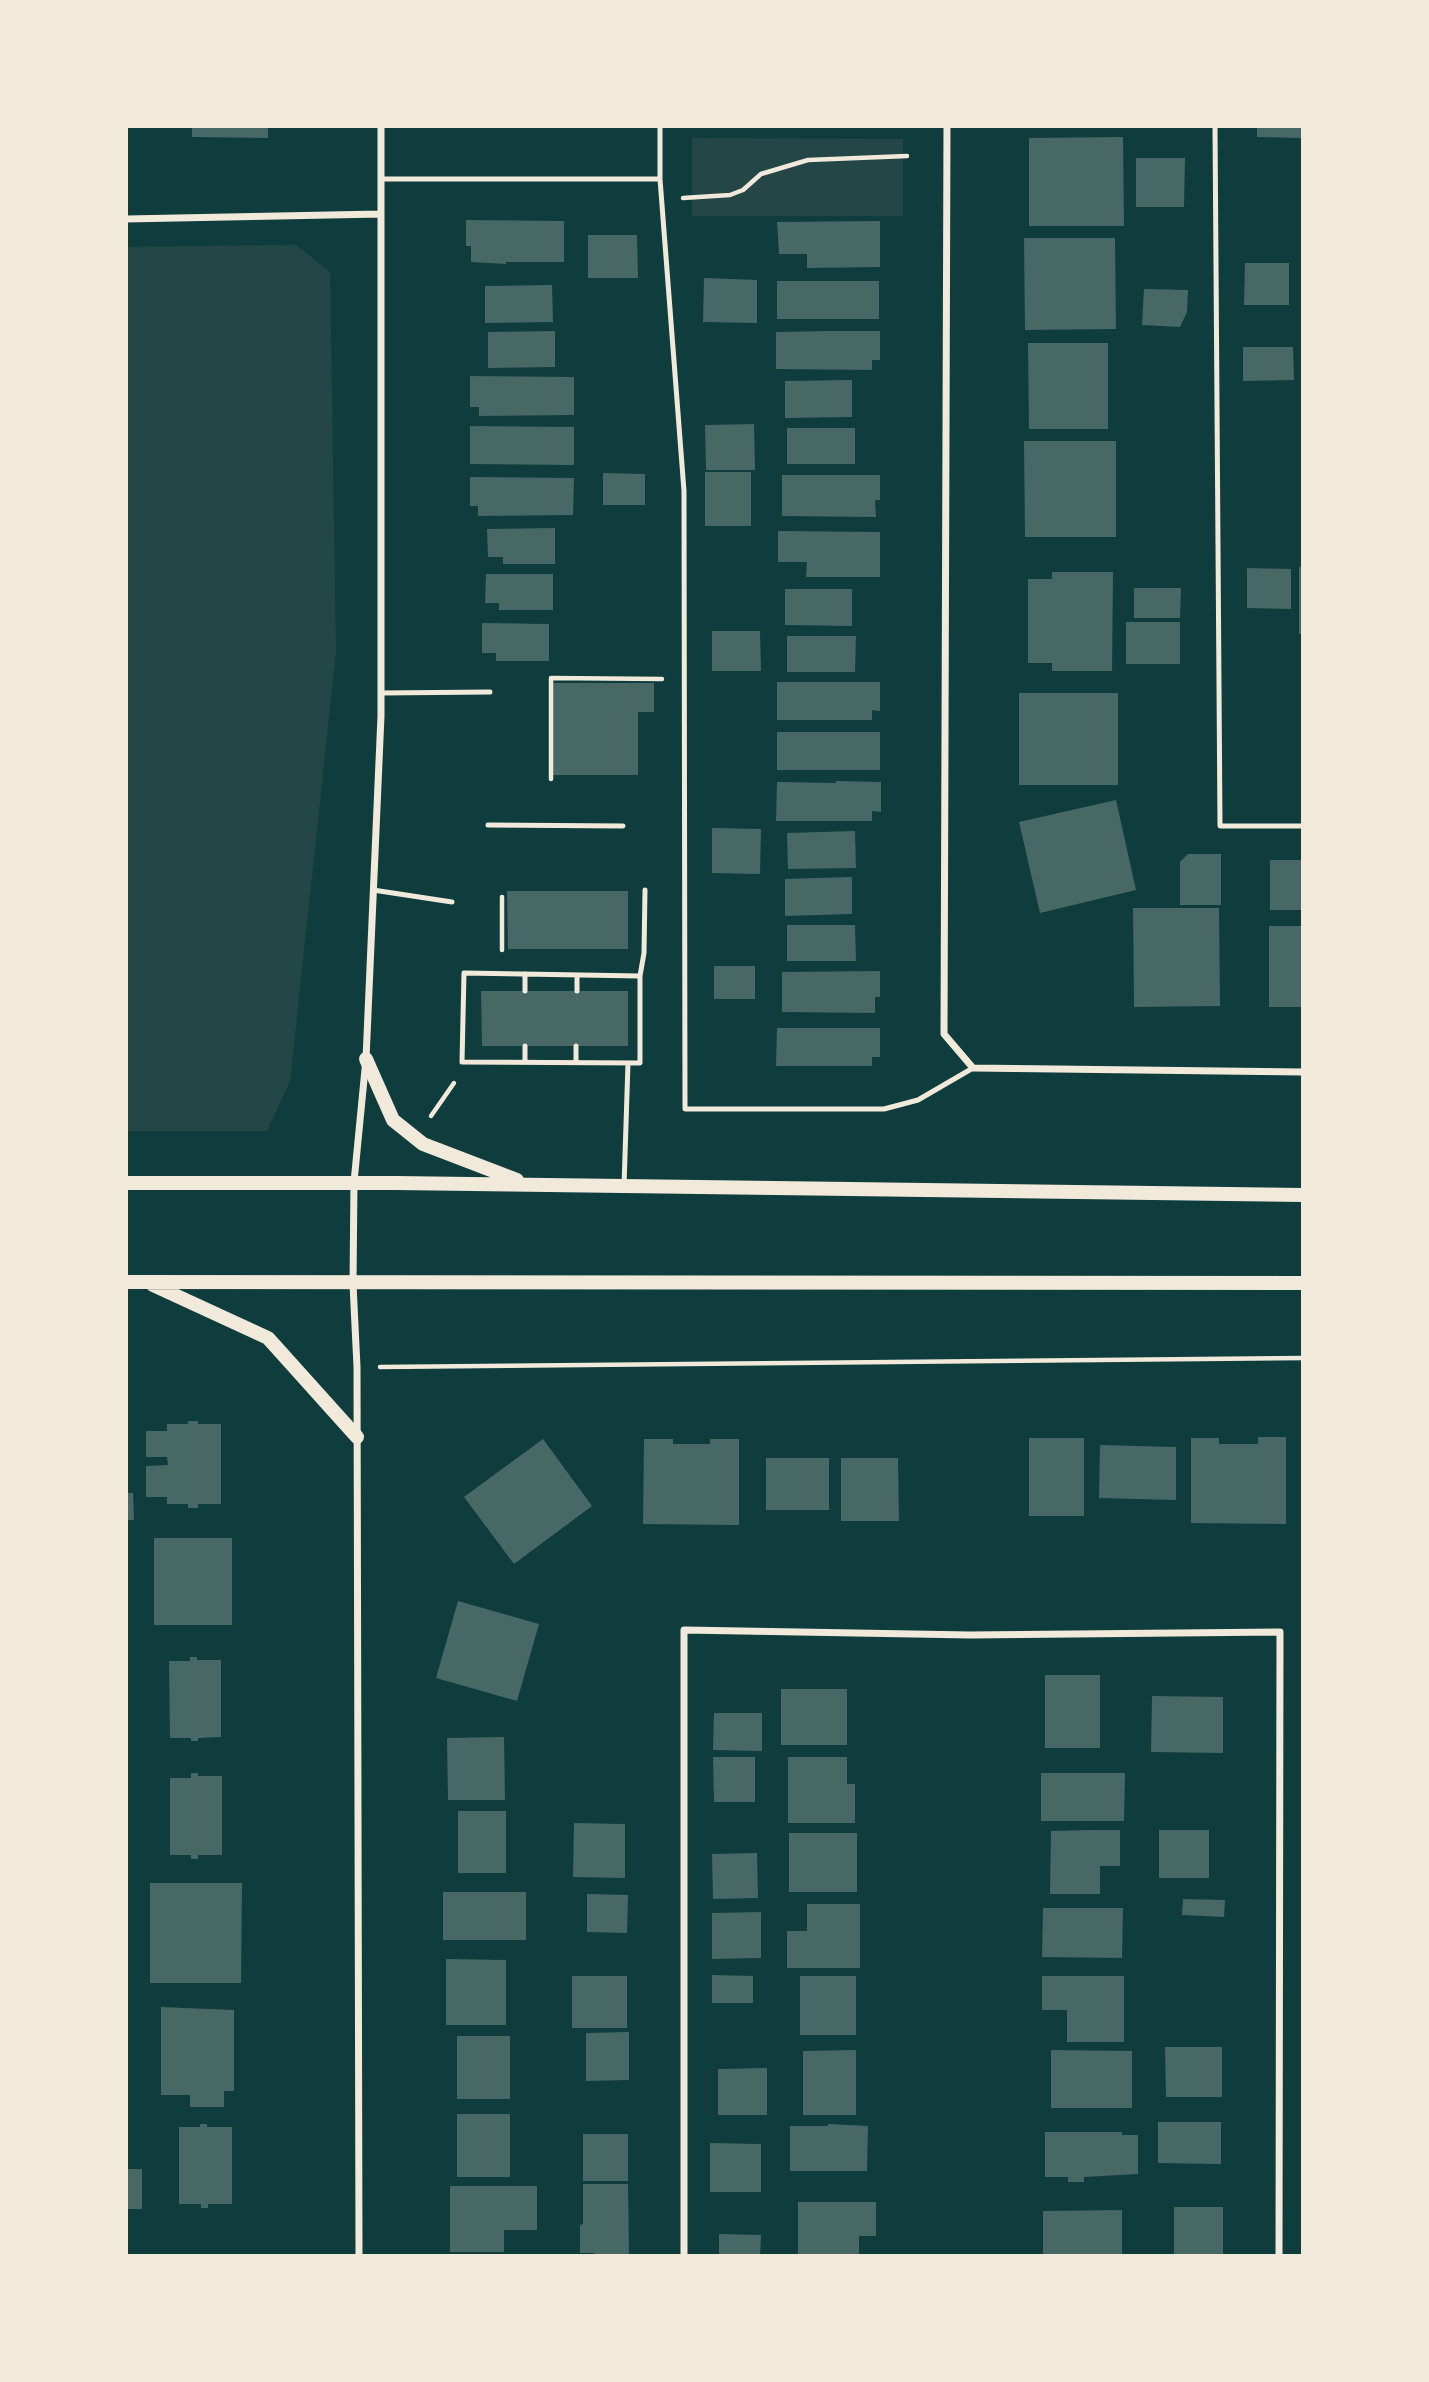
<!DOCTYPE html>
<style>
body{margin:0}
#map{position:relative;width:1429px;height:2382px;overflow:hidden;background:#0f3d3e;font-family:Mulish,sans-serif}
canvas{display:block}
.frame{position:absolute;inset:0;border:128px solid #f1e9da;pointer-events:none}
</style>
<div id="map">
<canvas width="1429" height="2382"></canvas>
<div class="frame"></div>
</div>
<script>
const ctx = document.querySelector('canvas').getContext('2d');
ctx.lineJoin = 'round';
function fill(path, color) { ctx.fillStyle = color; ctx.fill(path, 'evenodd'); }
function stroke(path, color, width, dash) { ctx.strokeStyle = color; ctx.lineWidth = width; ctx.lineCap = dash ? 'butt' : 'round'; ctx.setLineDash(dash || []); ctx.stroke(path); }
const green = new Path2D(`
 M692,138L903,139V216H692Z
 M296,245L330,272L336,652L290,1081L267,1131H126V247Z`);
const building = new Path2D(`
 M192,126H268V138L192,137Z
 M1257,126H1303V138L1257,137Z
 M1123,137L1124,226H1029V138Z
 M1136,158H1185L1184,207H1136Z
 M466,220L564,221V262H506V264L471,262V246H466Z
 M880,221V267L807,268V254H779L777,222Z
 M588,235H637L638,278H588Z
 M1024,238H1115L1116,329L1025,330Z
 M1245,263H1289V305H1244Z
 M704,278L757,280V323L703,322Z
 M777,281H879V319H777Z
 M552,285L553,322L485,323V286Z
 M1144,289L1188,290L1187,312L1180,327L1142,325Z
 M555,331V367L488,368V332Z
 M829,331H880V360H872V370L776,369V332Z
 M1028,343H1108V429H1029Z
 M1243,347H1293L1294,380L1243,381Z
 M470,376L574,377V415L479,416V407H470Z
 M852,380V417L785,418V381Z
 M754,424L755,470H706L705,425Z
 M470,426L574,427V465L470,464Z
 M787,428H855V464H787Z
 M1024,441H1116V537H1025Z
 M705,472H751V526H705Z
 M603,473L645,474V505H603Z
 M782,475H880V500H875L876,517L782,516Z
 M470,477L574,478L573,515L478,516V506H470Z
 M555,528V564H503V557H488L487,529Z
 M778,531L880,532V577H806L807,562H778Z
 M1299,567H1303V634H1299Z
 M1247,568L1291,569V609L1247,608Z
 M1052,572H1113L1112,671H1052V663H1028V579H1052Z
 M486,574H553V610H499V603H485Z
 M1134,588H1181L1180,618H1134Z
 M785,589H852V626L785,625Z
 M1126,622H1180V664H1126Z
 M482,623L549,624V661H496V653H482Z
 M712,631H760L761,671H712Z
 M787,636H856L855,672H787Z
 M777,682H880V711L872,710V720H777Z
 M553,683H654V712H638V775H553Z
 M1019,693H1118V785H1019Z
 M777,732H880V770H777Z
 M836,781L881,782V812L872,811V821H776L777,782L836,783Z
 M1116,800L1136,890L1040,913L1019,822Z
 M712,828L761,829L760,874L712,873Z
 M855,831L856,868L788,869L787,833Z
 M1188,854H1221V905H1180V862Z
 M1270,860H1303V910H1270Z
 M852,877V914L785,916V879Z
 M507,891H628V949H508Z
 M1133,908H1219L1220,1006L1134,1007Z
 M787,925H855L856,961H787Z
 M1269,926H1303V1007H1269Z
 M714,966H755V999H714Z
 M880,971V997H875V1013L782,1012V972Z
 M481,991H628V1046H482Z
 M777,1028H880V1057H872V1066H776Z
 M188,1421H198V1424H221V1504H198V1508H188V1504H167V1497H146V1466L168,1465L167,1457H146V1431H167V1424H188Z
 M1258,1437H1286V1524L1191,1523V1438H1219V1444H1258Z
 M1029,1438H1084V1516H1029Z
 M543,1439L592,1506L514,1564L464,1497Z
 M644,1439H673V1444H710V1439H739V1525L643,1524Z
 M1100,1445L1176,1447V1500L1099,1498Z
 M766,1458H829V1510H766Z
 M841,1458H898L899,1521H841Z
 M126,1493H133L134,1520H126Z
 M154,1538H232V1625H154Z
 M458,1601L539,1624L517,1701L436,1678Z
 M190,1657H197V1660H221V1737L198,1738V1741H191V1738H170L169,1661H190Z
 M1045,1675H1100V1748H1045Z
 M781,1689H847V1745H781Z
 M1152,1696L1223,1697V1753L1151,1752Z
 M714,1713H762V1751L713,1750Z
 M504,1737L505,1800H448L447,1738Z
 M713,1757H755V1802H714Z
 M788,1757H847V1784H855V1823H788Z
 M191,1773H198V1776H222V1855H198V1859H191V1855H170V1778H191Z
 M1041,1773H1125L1124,1821H1041Z
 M458,1811H506V1873H458Z
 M574,1823L625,1824V1878L573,1877Z
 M1092,1830H1120V1866H1100V1894H1050L1051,1831Z
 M1159,1830H1209V1878H1159Z
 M789,1833H857V1892H789Z
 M757,1853L758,1898L713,1899L712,1854Z
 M150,1883H242L241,1983H150Z
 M443,1892H526V1940H443Z
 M587,1894L628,1895L627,1933L587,1932Z
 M1183,1899L1225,1900L1224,1917L1182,1915Z
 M807,1904H860V1968H787V1931H807Z
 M1043,1908H1123L1122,1958L1042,1957Z
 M761,1912V1958L712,1959V1913Z
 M446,1959L506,1960V2025H446Z
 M712,1975L753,1976V2003H712Z
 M572,1976H627V2028H572Z
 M800,1976H856V2035H800Z
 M1042,1976H1124V2042H1067V2010H1042Z
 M161,2007L234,2010V2091H224V2107H190V2095H161Z
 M629,2032V2080L586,2081V2033Z
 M457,2036H510V2099H457Z
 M1165,2047H1222V2097H1166Z
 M856,2050V2115H803V2051Z
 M1051,2050L1132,2051V2108H1051Z
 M767,2068V2115H718V2069Z
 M457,2114H510V2177H457Z
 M1158,2122H1221V2164L1158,2163Z
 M200,2124H207V2127H232V2204H208V2208H201V2204H179V2127H200Z
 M828,2124L868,2126L867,2171H790V2126H828Z
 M1045,2132H1122V2135H1138V2174L1084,2177V2182H1068V2177H1045Z
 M583,2134H628V2181H583Z
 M710,2143L761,2144V2192H710Z
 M126,2169H142V2209H126Z
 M583,2184H628L629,2255L595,2256L594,2253H580V2225L583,2224Z
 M450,2186H537V2230H504V2252H450Z
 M798,2202H876V2236H859V2256H798Z
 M1174,2207H1223V2254H1174Z
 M1122,2210V2256H1043V2211Z
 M719,2234L761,2235L760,2256H719Z`);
const path = new Path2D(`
 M683,198L730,195L743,190L761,174L808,160L907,156
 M551,779V678L662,679
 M502,897V950
 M431,1116L454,1083
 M380,1367L1303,1358`);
const service = new Path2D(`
 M660,126V179L684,491L685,1109H884L918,1100L973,1068
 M1215,126L1220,826H1303
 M381,179H660
 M381,693L490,692
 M488,825L623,826
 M373,890L452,902
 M525,974V991
 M640,976L464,973L462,1062L640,1063V976L644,953L645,890
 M577,991V975
 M525,1046V1062
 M576,1046V1062
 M624,1186L628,1063`);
const minor = new Path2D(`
 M947,126L944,1034L973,1068L1303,1072
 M126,219L380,214
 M359,2256L357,1367L353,1284L354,1182L366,1059L381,716V126
 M684,2256V1630L970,1635L1280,1632L1279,2256`);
const secondary = new Path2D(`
 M366,1059L393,1120L423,1144L517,1180
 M126,1183H396L1303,1195
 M126,1282L1303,1283
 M153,1285L268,1338L357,1437`);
fill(green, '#244646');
fill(building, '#486865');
stroke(path, '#f1e9da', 4.5);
stroke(service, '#f1e9da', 5);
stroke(minor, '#f1e9da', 7);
stroke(secondary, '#f1e9da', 14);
</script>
